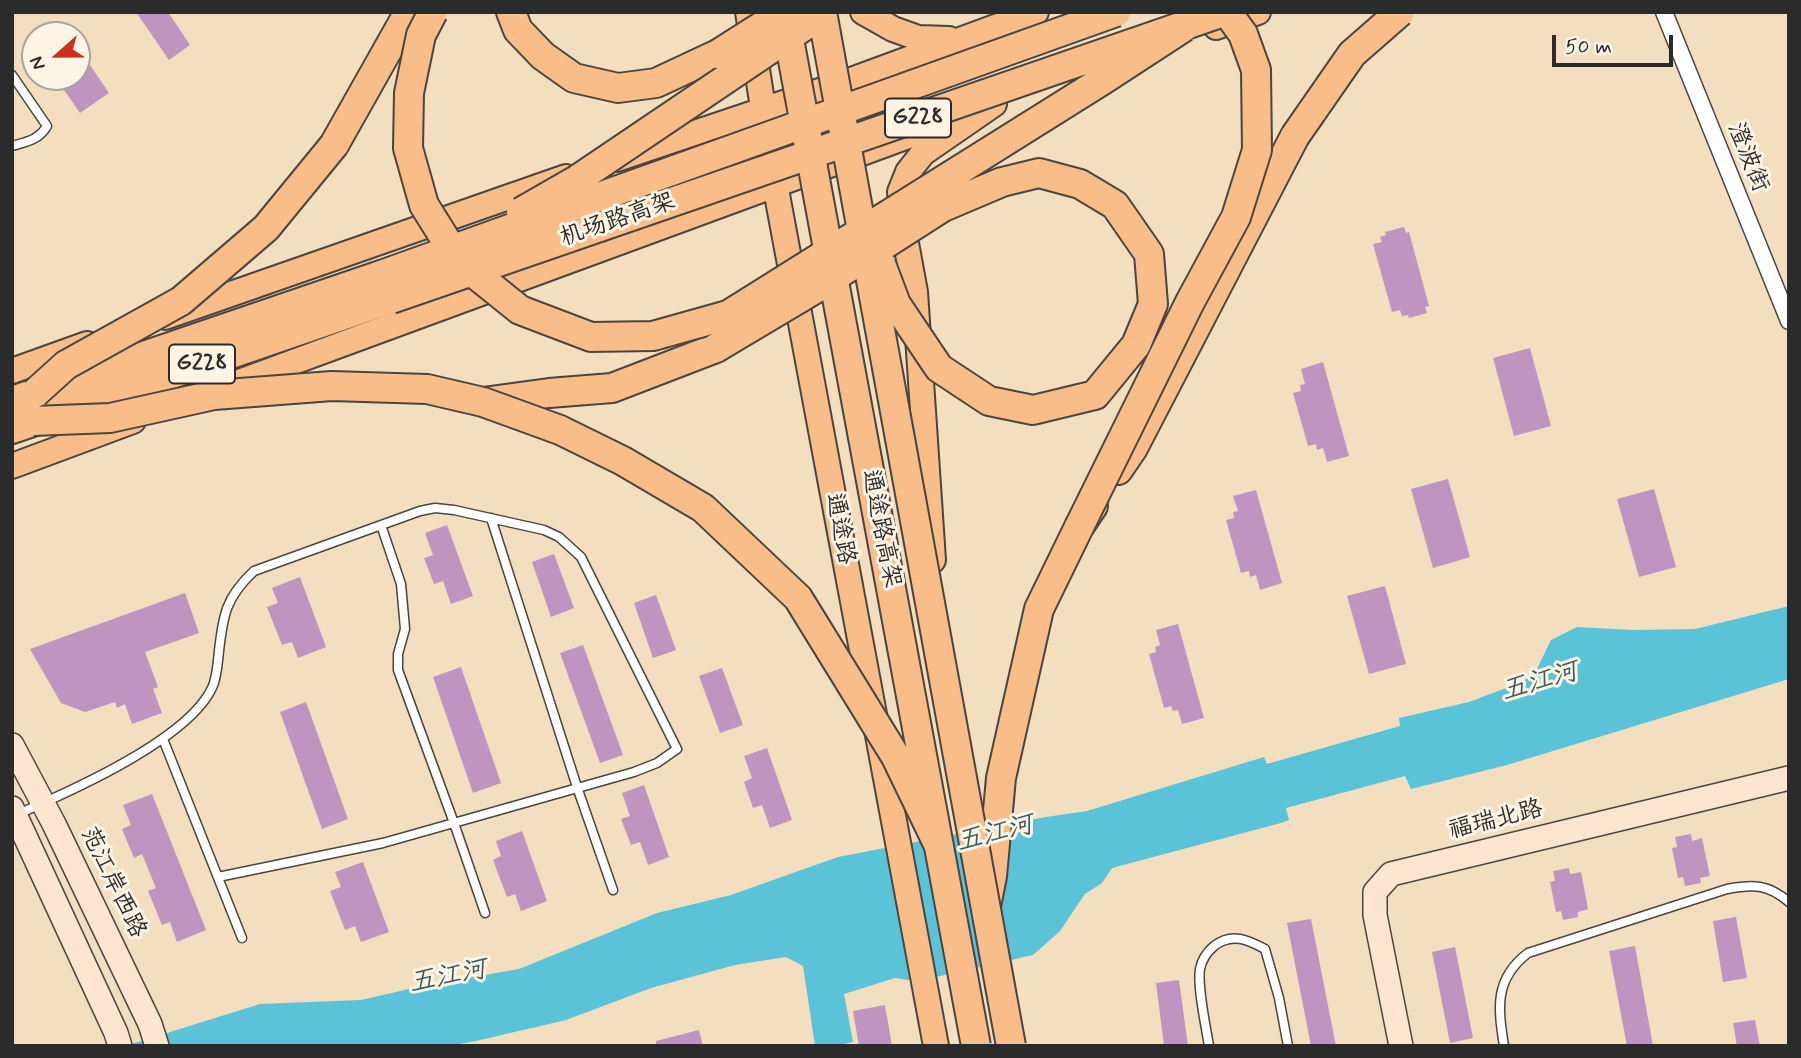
<!DOCTYPE html>
<meta charset="utf-8">
<style>
body{margin:0}
#map{position:relative;width:1801px;height:1058px;overflow:hidden;background:#f3dec0;font-family:Mynerve,sans-serif}
canvas{display:block}
.frame{position:absolute;inset:0;border:14px solid #2b2b2b;pointer-events:none}
.north{position:absolute;left:21px;top:21px;width:70px;height:70px;box-sizing:border-box;background:#fcf5e5;border:2px solid #a8a49b;border-radius:50%;rotate:249deg;font-size:19px;font-weight:700;line-height:28px;text-align:center;color:#2b2b2b}
.north::after{content:'';display:block;margin:auto;width:24px;height:32px;background:#c8321e;clip-path:polygon(50% 0,100% 100%,50% 72%,0 100%)}
.scale{position:absolute;left:1552px;top:35px;width:121px;height:32px;box-sizing:border-box;border:4px solid #2b2b2b;border-top:0;padding-left:9px;font-size:21px;line-height:24px;white-space:nowrap;color:#2b2b2b;-webkit-text-stroke:5px #fcf5e5;paint-order:stroke}
</style>
<div id="map">
<canvas width="1801" height="1058"></canvas>
<div class="frame"></div>
<div class="north">N</div>
<div class="scale">50 m</div>
</div>
<script>
const ctx = document.querySelector('canvas').getContext('2d');
ctx.lineJoin = 'round';
function fill(path, color) { ctx.fillStyle = color; ctx.fill(path, 'evenodd'); }
function stroke(path, color, width, dash) { ctx.strokeStyle = color; ctx.lineWidth = width; ctx.lineCap = dash ? 'butt' : 'round'; ctx.setLineDash(dash || []); ctx.stroke(path); }
function drawText(font, color, halo, rows, align = 'center') {
  ctx.font = font + ' Mynerve,"LXGW WenKai TC",sans-serif'; ctx.lineWidth = 6; ctx.setLineDash([]); ctx.textBaseline = 'middle'; ctx.strokeStyle = halo; ctx.fillStyle = color; for (const [text, x, y, turn = 0] of rows) {
    ctx.save(); ctx.translate(x, y); ctx.rotate((+turn || 0) * Math.PI / 180); ctx.textAlign = isNaN(turn) ? turn : align; if (halo) ctx.strokeText(text, 0, 0); ctx.fillText(text, 0, 0); ctx.restore();
  }
}
const water = new Path2D(`
 M1789,606V679L1507,765L1411,789L1405,776L1286,808L1289,820L1281,823L1112,868L1102,883L1085,894L1060,931L1033,955L936,977L908,980L895,978L844,994L853,1042L834,1046H815L803,966L786,957L735,965L651,988L566,1020L476,1041L449,1046H125L260,1004L361,1000L422,986L519,969L657,913L731,895L838,857L1046,817L1087,811L1264,757L1267,764L1400,726L1399,718L1469,702L1522,682L1535,673L1551,640L1577,627L1632,630L1695,629Z`);
const building = new Path2D(`
 M136,12H168L190,45L169,60Z
 M77,46L109,93L80,113L55,77H77Z
 M1404,227L1406,233L1409,232L1429,306L1425,307L1427,313L1409,318L1408,315L1402,316L1400,310L1392,312L1373,244L1382,242L1380,237L1386,235L1385,232Z
 M1530,348L1551,426L1514,436L1493,358Z
 M1323,362L1349,456L1327,462L1323,448L1317,450L1316,444L1308,446L1293,393L1301,391L1300,385L1305,384L1301,369Z
 M1448,479L1470,557L1433,568L1411,489Z
 M1654,489L1676,567L1639,577L1617,499Z
 M1256,490L1282,583L1260,590L1256,575L1250,577L1249,571L1241,573L1226,520L1234,518L1233,512L1238,511L1233,496Z
 M447,525L473,596L451,604L443,581L434,584L424,558L433,555L425,533Z
 M554,554L574,608L551,617L532,562Z
 M300,577L326,647L298,658L292,642L282,645L267,607L278,603L272,588Z
 M1385,586L1406,664L1369,674L1347,596Z
 M185,593L199,633L145,652L158,687L153,689L162,713L132,724L125,704L117,708L115,702L85,712L61,703L30,649Z
 M656,595L676,650L653,658L634,603Z
 M1178,624L1204,718L1182,724L1178,710L1173,711L1171,706L1164,708L1149,654L1156,652L1155,647L1160,645L1156,630Z
 M583,645L623,755L600,763L560,653Z
 M461,667L501,783L473,793L433,677Z
 M722,668L743,725L720,733L699,676Z
 M306,702L348,819L322,829L280,712Z
 M767,748L792,820L770,828L762,805L753,808L744,782L752,778L744,756Z
 M644,785L669,857L648,865L640,842L631,845L621,819L630,816L622,793Z
 M152,794L206,930L177,942L170,922L162,925L148,891L156,888L142,854L134,858L122,829L131,825L123,805Z
 M522,831L547,901L521,911L515,894L507,897L493,860L501,856L496,841Z
 M1691,834L1692,841L1702,838L1710,876L1700,878L1701,883L1685,886L1683,877L1678,878L1672,848L1677,847L1675,837Z
 M363,862L389,932L361,942L355,926L345,930L330,891L341,887L335,872Z
 M1569,868L1570,874L1581,872L1588,909L1578,912V917L1563,920L1561,911L1556,912L1550,882L1555,881L1553,871Z
 M1736,917L1747,978L1723,982L1713,921Z
 M1311,919L1336,1046H1311L1287,923Z
 M1635,946L1653,1046H1627L1609,951Z
 M1455,947L1473,1038L1450,1043L1432,952Z
 M1179,980L1188,1046H1164L1156,983Z
 M885,1005L892,1046H859L853,1011Z
 M1755,1020L1760,1046H1737L1733,1023Z
 M699,1030L703,1046H656V1041Z`);
const lane = new Path2D(`
 M12,75L47,126C39,140 26,142 12,146
 M491,518L577,787L613,890
 M381,525L401,584L405,629L398,654V670L454,823L485,913
 M163,739L242,938
 M18,814C69,792 195,737 214,683C217,673 218,662 219,651C223,615 226,597 254,571L420,511L435,508L454,510L544,530L559,537L581,557L677,749L657,763L634,772L383,843L218,877
 M1209,1046C1206,1027 1197,986 1200,969C1202,959 1207,952 1214,946C1232,932 1248,940 1265,949L1279,998L1288,1046
 M1504,1046C1498,1008 1494,979 1528,953L1727,889C1753,884 1768,884 1789,902`);
const street = new Path2D(`
 M1664,12L1789,321`);
const secondary = new Path2D(`
 M12,745L54,824L150,1024L157,1046
 M12,808L116,1033L120,1046
 M1401,1046L1375,915V892L1391,874L1789,778`);
const primary = new Path2D(`
 M748,12L775,184L936,1046
 M863,12L893,29L918,38L949,39
 M1216,27L1258,12
 M617,159L846,82L1036,12
 M165,317L566,177
 M12,371L87,344
 M220,389L957,118
 M12,466L133,421
 M933,560L915,292L906,243L900,192L908,172L923,153L994,104`);
const highway = new Path2D(`
 M511,12L518,30L543,56L574,78L618,88L656,83L718,54
 M334,145L409,12
 M12,401L381,275
 M483,402L549,393L612,388L716,348
 M12,429L391,299
 M1118,470L1133,448L1295,136
 M986,906L992,876L1001,778L1039,609L1079,527L1093,506`);
const highwayBridge = new Path2D(`
 M433,12L421,35L409,93L408,148L424,205L459,261L520,310L591,337L653,336L728,315L1103,80L1184,27
 M784,12L976,1046
 M822,12L1011,1046
 M718,54L784,12
 M1295,136L1352,54L1400,12
 M521,212L575,181L803,27
 M381,275L1116,12
 M391,299L1223,12
 M716,348L815,289L943,207L1002,182L1039,173L1080,184L1115,205L1149,254L1153,304L1136,345L1095,395L1033,410L989,401L939,368L896,304L881,264
 M35,393L66,365L181,301L266,228L334,145
 M33,421L110,418L214,395L332,386L427,389L483,402L560,430L623,461L703,508L798,598L896,757L939,846
 M1079,527L1190,302L1236,217L1257,150L1256,70L1243,34L1227,12`);
const shields = [
 [918,118,66],
 [202,364,66]
];
const shieldNames = [
 ["G228",918,118],
 ["G228",202,364]
];
const streetNames = [
 ["澄波街",1747,158,68],
 ["机场路高架",618,221,-19],
 ["通途路",839,529,79],
 ["通途路高架",880,529,79],
 ["福瑞北路",1496,821,-14],
 ["范江岸西路",112,883,64]
];
const waterNames = [
 ["五江河",1540,683,-16],
 ["五江河",995,835,-14],
 ["五江河",448,978,-11]
];
fill(water, '#5bc3d8');
fill(building, '#bf94c0');
stroke(lane, '#494641', 11);
stroke(street, '#494641', 19);
stroke(secondary, '#494641', 26);
stroke(primary, '#494641', 28);
stroke(highway, '#494641', 32);
stroke(lane, '#fff', 8);
stroke(street, '#fff', 16);
stroke(secondary, '#fde5d0', 23);
stroke(primary, '#f9bd89', 24);
stroke(highway, '#f9bd89', 28);
stroke(highwayBridge, '#494641', 32, []);
stroke(highwayBridge, '#f9bd89', 28);
for (const [x, y, w] of shields) { const box = new Path2D(); box.roundRect(x - w / 2, y - 19.5, w, 39, 5); ctx.fillStyle = '#fcf5e5'; ctx.fill(box); stroke(box, '#2b2b2b', 2); }
drawText('bold 23px', '#2b2b2b', null, shieldNames);
drawText('24px', '#2b2b2b', '#fcf5e5', streetNames);
drawText('italic 26px', '#39595f', '#fcf5e5', waterNames);
</script>
